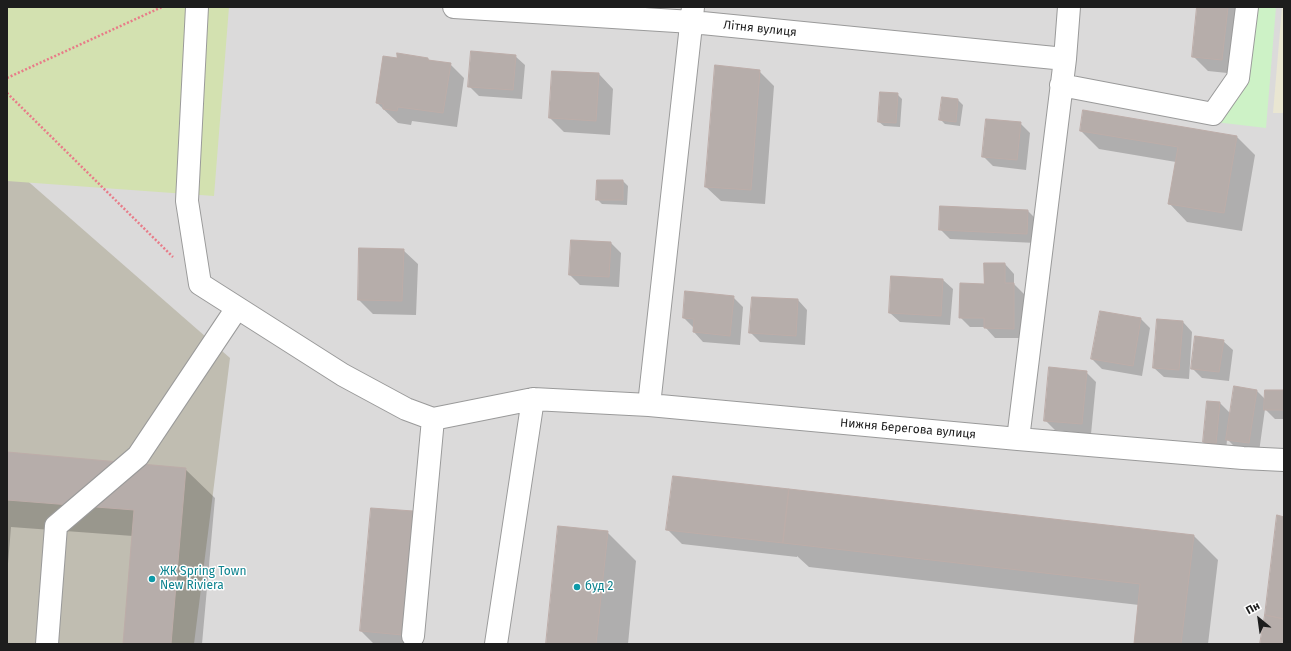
<!DOCTYPE html>
<meta charset="utf-8">
<style>
body{margin:0}
#map{position:relative;width:1291px;height:651px;overflow:hidden;background:#ede8e4;font-family:"Fira Sans",sans-serif}
canvas{display:block}
.frame{position:absolute;inset:0;border:8px solid #1d1d1d;pointer-events:none}
.north{position:absolute;left:1239px;top:599px;width:40px;height:40px;-webkit-text-stroke:3px #fff;paint-order:stroke;rotate:331deg;font-size:11px;font-weight:700;line-height:16px;text-align:center;color:#1d1d1d}
.north::after{content:'';display:block;margin:auto;width:14px;height:18px;background:#1d1d1d;clip-path:polygon(50% 0,100% 100%,50% 72%,0 100%)}
</style>
<div id="map">
<canvas width="1291" height="651"></canvas>
<div class="frame"></div>
<div class="north">Пн</div>
</div>
<script>
const ctx = document.querySelector('canvas').getContext('2d');
ctx.lineJoin = 'round';
function fill(path, color) { ctx.fillStyle = color; ctx.fill(path, 'evenodd'); }
function stroke(path, color, width, dash) { ctx.strokeStyle = color; ctx.lineWidth = width; ctx.lineCap = dash ? 'butt' : 'round'; ctx.setLineDash(dash || []); ctx.stroke(path); }
function drawText(font, color, halo, rows, align = 'center') {
  ctx.font = font + ' "Fira Sans",sans-serif'; ctx.lineWidth = 3; ctx.setLineDash([]); ctx.textBaseline = 'middle'; ctx.strokeStyle = halo; ctx.fillStyle = color; for (const [text, x, y, turn = 0] of rows) {
    ctx.save(); ctx.translate(x, y); ctx.rotate((+turn || 0) * Math.PI / 180); ctx.textAlign = isNaN(turn) ? turn : align; if (halo) ctx.strokeText(text, 0, 0); ctx.fillText(text, 0, 0); ctx.restore();
  }
}
const residential = new Path2D(`
 M229,7H1284V644H7V181Z`);
const construction = new Path2D(`
 M7,163L230,358L194,644H7Z`);
const farmland = new Path2D(`
 M1282,7H1284V113H1273Z`);
const grass = new Path2D(`
 M7,7H229L214,196L7,181Z`);
const park = new Path2D(`
 M1252,7H1276L1266,128L1215,122Z`);
const shadow = new Path2D(`
 M1198,7H1243L1237,74L1208,71L1193,56Z
 M515,56L525,65L522,99L479,96L469,86Z
 M397,59H428L431,61L450,64L464,78L457,127L412,121L411,125L398,123L377,103Z
 M759,71L774,86L765,204L721,201L706,187Z
 M553,72L599,74L613,89L610,135L564,132L550,118Z
 M897,94L902,99L900,127L884,126L879,122Z
 M943,98L958,100L963,105L960,126L945,124L940,119Z
 M1084,111L1237,137L1255,155L1242,231L1187,222L1169,203L1176,162L1099,149L1081,131Z
 M1020,123L1030,133L1026,170L993,166L983,156Z
 M598,181H623L628,186L627,205L602,204L597,199Z
 M941,207L1028,211L1038,221L1036,243L950,239L940,229Z
 M611,243L621,253L619,287L580,285L570,275Z
 M403,250L418,264L416,315L373,314L359,300Z
 M1005,264L1014,274V284L1024,294L1023,338H995L985,327H970L960,317L985,285Z
 M943,280L953,289L950,325L900,322L890,313Z
 M733,297L743,307L740,345L703,342L694,332V328L684,318Z
 M798,300L807,310L805,345L760,342L750,332Z
 M1141,319L1150,328L1142,376L1102,369L1092,359Z
 M1183,322L1192,332L1189,379L1164,377L1154,368Z
 M1223,341L1233,350L1229,381L1202,378L1192,368Z
 M1086,372L1096,382L1091,434L1055,430L1045,420Z
 M1235,388L1257,391L1266,400L1284,391V419H1275L1265,409L1259,452L1237,449L1227,439L1226,453L1213,452L1204,442L1220,403L1231,414Z
 M7,453L185,469L215,498L202,644H124L133,536L11,527L7,576Z
 M413,512L427,527L416,644H374L361,631Z
 M667,529L1194,536L1218,560L1208,644H1135L1139,605L809,567L797,556V557L682,544Z
 M607,532L636,561L628,644H547Z`);
const building = new Path2D(`
 M1197,7H1228L1222,60L1192,57Z
 M471,51L516,55L513,90L468,87Z
 M397,53L428,58V60L451,63L443,113L398,107L397,111L383,109V104L376,103L383,56L397,58Z
 M715,65L760,70L751,190L705,187Z
 M552,71L599,73L596,121L549,118Z
 M880,92L898,93L896,123L878,122Z
 M942,97L958,99L956,122L939,120Z
 M1083,110L1237,136L1224,213L1168,204L1178,147L1080,131Z
 M986,119L1021,122L1017,160L982,157Z
 M597,180H623V200H596Z
 M940,206L1028,210L1027,234L939,230Z
 M571,240L611,242L609,277L569,275Z
 M359,248L404,249L402,301L358,300Z
 M984,263H1005V283H1014V329L984,328V318H959L960,283L984,284Z
 M891,276L943,279L941,316L889,313Z
 M685,291L734,296L730,336L693,332L694,319L683,318Z
 M752,297L798,299L796,336L749,333Z
 M1100,311L1141,318L1133,366L1091,359Z
 M1157,319L1183,321L1179,370L1153,368Z
 M1195,336L1224,340L1219,372L1191,369Z
 M1049,367L1087,371L1082,424L1044,421Z
 M1234,386L1257,390L1249,443L1226,440Z
 M1265,390H1284V410H1264Z
 M1207,401L1220,402L1216,444L1203,442Z
 M7,452L186,468L171,644H123L134,510L7,500Z
 M673,476L789,489L783,543L666,530Z
 M789,489L1194,535L1181,644H1134L1140,584L783,543Z
 M371,508L413,511L402,635L360,631Z
 M1277,515L1284,517V619L1265,615Z
 M558,526L608,531L596,644H546Z
 M1265,615L1284,619V644H1260Z`);
const path = new Path2D(`
 M7,78L162,7
 M7,93L173,257`);
const minor = new Path2D(`
 M197,7L187,201L200,284L343,375L406,409L433,419L533,399L649,405L1018,439L1243,458L1284,460
 M454,7L692,22L1065,59
 M1061,85L1213,114L1238,78L1247,7
 M649,405L693,7
 M1018,439L1065,59L1069,7
 M413,636L433,419
 M47,644L56,526L138,456L237,308
 M496,644L533,399`);
const markers = [
 [152,579,4,"#0f9aa8"],
 [577,587,4,"#0f9aa8"]
];
const streetNames = [
 ["Літня вулиця",760,29,6],
 ["Нижня Берегова вулиця",908,429,5]
];
const cultureNames = [
 ["ЖК Spring Town",160,572],
 ["New Riviera",160,586],
 ["буд 2",585,587]
];
fill(residential, '#dbdada');
fill(construction, '#c0bdb1');
fill(farmland, '#e9e6d2');
fill(grass, '#d3e1b0');
fill(park, '#cdf2c6');
fill(shadow, '#0003');
fill(building, '#b6adaa');
stroke(building, '#bdada9', 1);
stroke(minor, '#9a9a9a', 24);
stroke(path, '#e87b88', 2.5, [2, 2]);
stroke(minor, '#fff', 22);
for (const [x, y, r, color] of markers) { const dot = new Path2D(); dot.arc(x, y, r, 0, 2 * Math.PI); ctx.fillStyle = color; ctx.fill(dot); stroke(dot, '#fff', 1.5); }
drawText('12px', '#1d1d1d', '#fff', streetNames);
drawText('12px', '#0d838f', '#fff', cultureNames, 'left');
</script>
